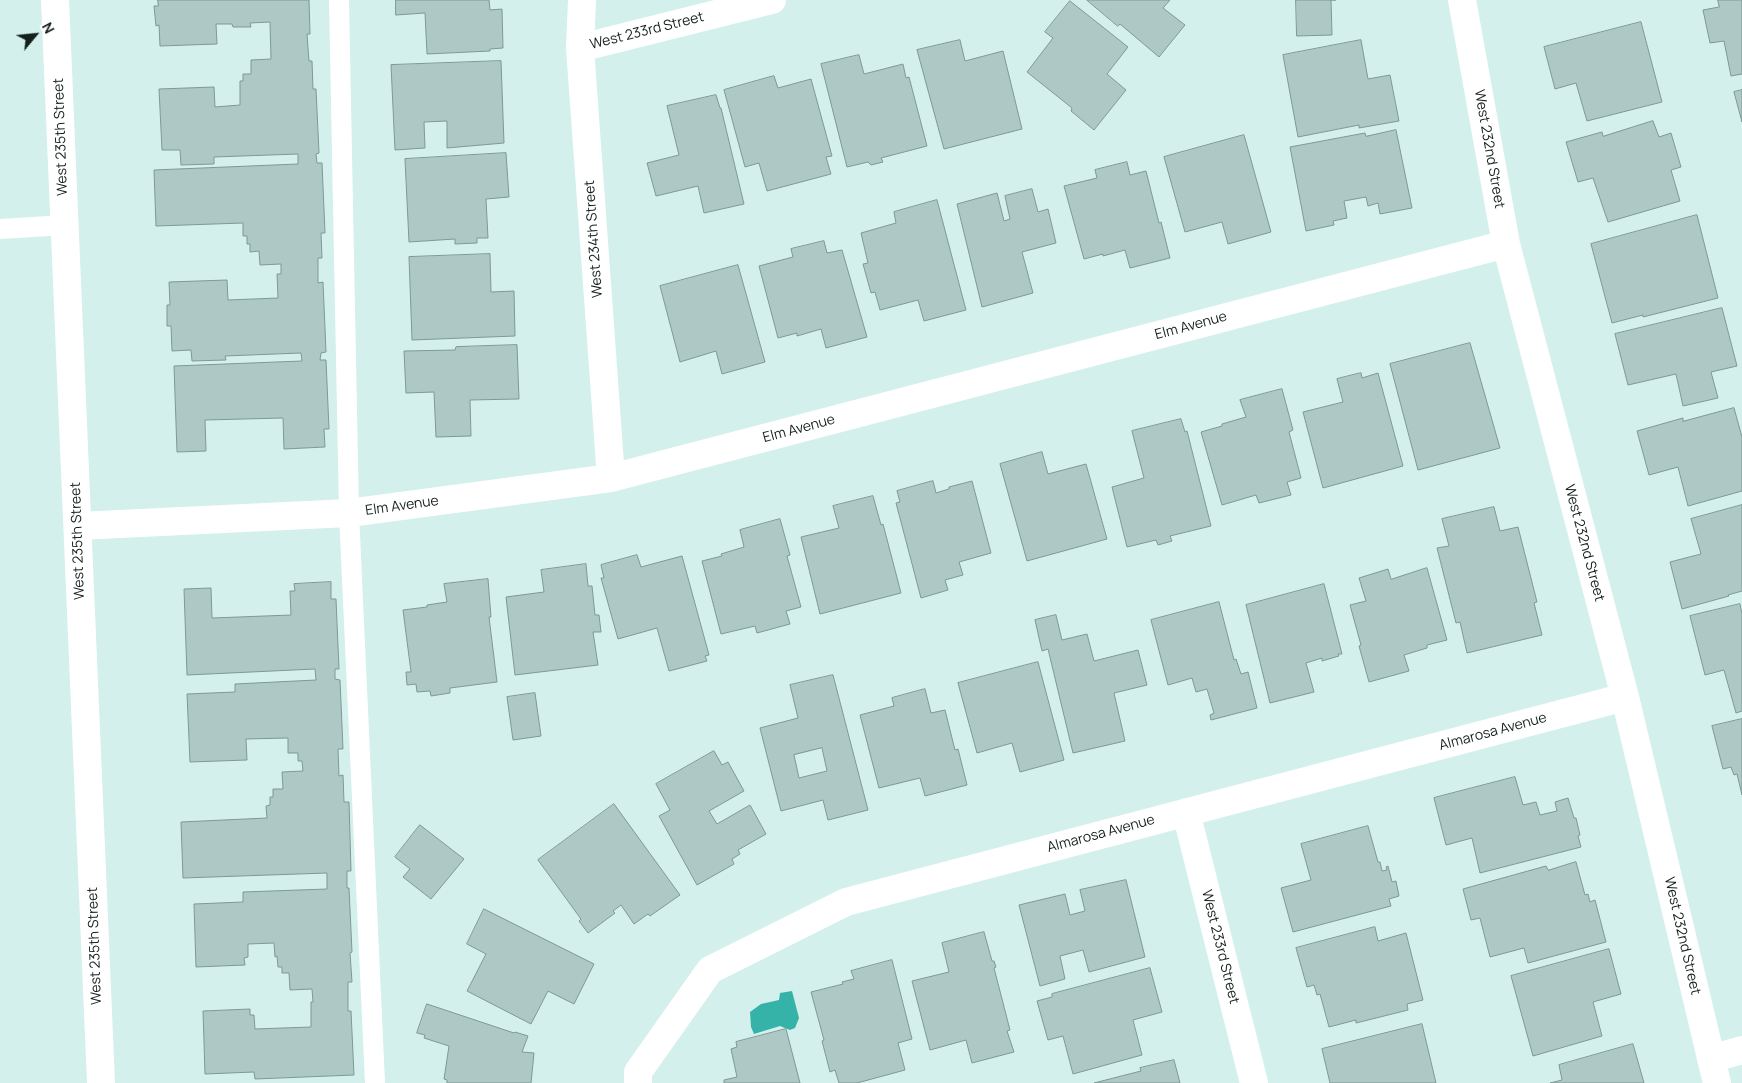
<!DOCTYPE html>
<style>
body{margin:0}
#map{position:relative;width:1742px;height:1083px;overflow:hidden;background:#d4f0ec;font-family:Manrope,sans-serif}
canvas{display:block}
.north{position:absolute;left:10px;top:10px;width:50px;height:50px;-webkit-text-stroke:4px #fff;paint-order:stroke;rotate:62deg;font-size:14px;font-weight:700;line-height:20px;text-align:center;color:#151f1e}
.north::after{content:'';display:block;margin:auto;width:18px;height:22px;background:#151f1e;clip-path:polygon(50% 0,100% 100%,50% 72%,0 100%)}
</style>
<div id="map">
<canvas width="1742" height="1083"></canvas>
<div class="north">N</div>
</div>
<script>
const ctx = document.querySelector('canvas').getContext('2d');
ctx.lineJoin = 'round';
function fill(path, color) { ctx.fillStyle = color; ctx.fill(path, 'evenodd'); }
function stroke(path, color, width, dash) { ctx.strokeStyle = color; ctx.lineWidth = width; ctx.lineCap = dash ? 'butt' : 'round'; ctx.setLineDash(dash || []); ctx.stroke(path); }
function drawText(font, color, halo, rows, align = 'center') {
  ctx.font = font + ' Manrope,sans-serif'; ctx.lineWidth = 4; ctx.setLineDash([]); ctx.textBaseline = 'middle'; ctx.strokeStyle = halo; ctx.fillStyle = color; for (const [text, x, y, turn = 0] of rows) {
    ctx.save(); ctx.translate(x, y); ctx.rotate((+turn || 0) * Math.PI / 180); ctx.textAlign = isNaN(turn) ? turn : align; if (halo) ctx.strokeText(text, 0, 0); ctx.fillText(text, 0, 0); ctx.restore();
  }
}
const water = new Path2D(`
 M792,991L799,1018L795,1028L790,1030L780,1026L754,1034L751,1027L750,1012L761,1004L779,1000L780,993Z`);
const building = new Path2D(`
 M158,0H309L310,34H307L309,61H312L313,89H316L319,153L316,154L317,163H322L325,233H321L322,258H318V283L323,282L326,352L321,353L320,360H326L329,429H324L325,447L284,449L283,418L205,420L206,451L177,452L174,366L302,361L301,353L225,356L226,360L192,361L191,350L172,351L171,326H167V305H170L169,282L227,280L228,300L278,298L277,274H281V264L260,265L259,251L250,252V244H247V236H243V223L156,226L154,170L298,164V154L214,157V164L181,165L180,150H162L159,89L214,87L215,107L240,105V81H243V74H251V60L271,59L270,22L250,23L251,27H233L232,24H216L217,44L160,46L159,25L156,26L154,6H158Z
 M396,0H489L490,10L502,9L503,48L490,49V51L427,54L425,13L396,15Z
 M1087,0H1170L1163,8L1185,25L1159,57L1120,24L1118,26Z
 M1296,0H1336H1331L1332,35L1297,36Z
 M1718,0H1742V74L1731,76L1724,41L1710,43L1703,10L1719,7Z
 M1070,1L1128,47L1107,74L1126,90L1094,130L1071,111L1072,108L1027,72L1053,38L1045,32Z
 M1641,22L1662,102L1587,121L1576,83L1555,89L1544,47Z
 M960,40L965,61L1003,51L1022,129L944,149L917,50Z
 M1361,40L1368,79L1390,75L1399,121L1359,128V125L1298,137L1283,55Z
 M859,55L864,74L903,64L906,78L909,77L927,146L881,158L883,162L871,165L868,162L847,167L821,64Z
 M501,61L504,143L447,148V121L424,122L425,148L395,150L391,65Z
 M774,76L778,88L811,79L832,156L826,157L831,174L767,191L759,163L745,167L724,90Z
 M1742,90V122L1734,92Z
 M716,95L720,108H721L744,204L704,213L698,186L656,196L647,163L679,155L667,106Z
 M1653,121L1659,137L1671,133L1681,167L1671,170L1680,201L1608,222L1593,178L1578,182L1566,142L1602,132L1603,136Z
 M1396,130L1412,208L1380,214L1378,203L1368,206L1366,197L1344,201L1347,218L1333,221L1334,225L1306,231L1290,147L1365,133L1366,136Z
 M1244,135L1271,232L1228,244L1222,222L1185,232L1164,157Z
 M506,153L509,197L486,199L488,238H477V243L455,244V239L409,242L405,159Z
 M1127,162L1130,175L1146,171L1159,223L1161,222L1170,258L1130,268L1125,250L1103,256V254L1084,259L1064,186L1097,178L1095,170Z
 M1032,189L1038,212L1048,209L1056,243L1022,252L1033,293L982,307L957,204L997,193L1004,221L1010,219L1005,196Z
 M937,200L966,310L924,321L918,300L880,310L875,292L871,293L863,264L868,263L861,233L896,223L894,212Z
 M1697,215L1718,298L1643,317V315L1612,323L1591,244Z
 M824,241L827,253L842,250L867,337L826,348L821,329L797,336V333L778,338L759,266L793,257L791,249Z
 M490,254L491,292L514,291L515,336L412,340L409,257Z
 M738,265L765,362L722,374L716,351L680,362L660,286Z
 M1722,308L1737,366L1711,372L1718,398L1683,406L1676,374L1628,385L1615,334Z
 M1470,343L1500,448L1418,470L1390,364Z
 M517,345L519,399L470,400L471,436L436,437L434,392L406,393L404,351L455,350L456,347Z
 M1361,373L1362,378L1378,373L1403,466L1323,488L1303,412L1343,402L1337,379Z
 M1282,389L1293,430L1289,432L1301,478L1287,482L1291,495L1259,503L1256,495L1222,505L1201,432L1222,426V424L1246,417L1240,400Z
 M1734,408L1742,437V491L1688,506L1678,467L1649,475L1637,431L1683,418V421Z
 M1181,419L1185,432L1187,431L1211,526L1170,536L1172,541L1158,545L1156,540L1127,547L1112,487L1144,478L1132,431Z
 M1042,452L1048,474L1086,464L1107,539L1027,561L1000,464Z
 M933,481L936,493L949,489V487L972,481L991,553L959,562L963,575L945,580L948,590L921,598L896,503L900,502L897,491Z
 M873,496L881,525L883,524L901,593L820,614L801,537L839,528L833,506Z
 M1742,505V591L1728,595L1729,596L1682,609L1670,562L1701,554L1691,519Z
 M1494,507L1500,531L1518,527L1537,602L1534,603L1542,635L1467,653L1460,622L1456,623L1437,548L1449,546L1442,519Z
 M780,519L790,555L787,556L801,607L786,611L790,624L757,633L755,626L721,634L702,561L722,556L721,554L744,547L740,530Z
 M637,555L641,567L682,556L709,655L705,656L707,661L669,671L657,628L618,639L601,578H604L601,565Z
 M586,564L588,586H592L595,615H599L601,632H593L598,665L515,675L506,597L544,592L541,570Z
 M1427,568L1447,640L1427,645V648L1404,655L1409,671L1369,682L1359,646L1361,645L1350,605L1366,601L1359,578L1388,569L1391,579Z
 M488,579L491,617H489L497,682L450,688V693L431,696L430,691L417,692L416,684L407,685L406,672H411L403,610L427,607V605L447,602L444,584Z
 M331,582V599H336L339,669H335V679L340,680L343,749H338L339,776L343,775L344,802H349L351,871H347V888H349L352,952L350,953L352,982H348V1011H351L354,1075L255,1079L254,1072L205,1074L203,1011L250,1009V1015H254L255,1029L311,1027V1002H313L312,989L290,990L289,973H282V967H278L277,956L275,957L274,943L248,944V957L244,958L245,965L196,967L194,904L243,902V892L327,889V873L183,878L181,822L267,818L266,806L270,805V797H273V789H283L282,772L303,771L302,761H298V753H288V738L246,739L247,760L190,762L187,694L235,692V684L316,680L315,669L187,675L184,589L211,588L212,618L291,615L290,591H295L294,584Z
 M1324,584L1342,654H1338L1339,656L1322,661V658L1306,663L1314,692L1270,703L1246,605Z
 M1219,602L1234,660L1236,659L1241,674L1248,672L1257,708L1211,720L1210,715L1214,713L1207,689L1196,692L1192,678L1168,685L1151,620Z
 M1740,604L1742,614V711L1736,713L1724,670L1705,675L1690,616Z
 M1056,615L1062,640L1087,634L1094,661L1138,650L1147,685L1114,693L1125,741L1073,753L1048,649L1042,651L1035,620Z
 M1038,662L1064,760L1020,772L1012,743L977,753L958,683Z
 M833,675L868,810L828,820L823,800L781,811L760,728L798,718L790,685ZM822,748L827,771L799,778L794,755Z
 M925,689L931,713L945,710L955,750L958,749L967,785L925,796L920,778L879,788L860,715L894,706L892,698Z
 M535,693L541,736L513,740L507,697Z
 M1742,719V795L1737,774L1734,775L1731,767L1723,769L1712,726Z
 M714,751L722,765L728,762L744,791L709,811L717,824L750,805L766,834L738,850L740,854L732,859L734,864L697,885L659,816L670,810L656,784Z
 M1515,777L1523,805L1536,802L1540,815L1557,811L1555,802L1568,798L1574,818H1576L1580,835L1578,836L1581,847L1480,873L1472,838L1446,845L1434,798Z
 M614,804L680,895L650,916L648,914L634,924L621,905L613,911L615,913L588,933L579,921L581,919L538,860Z
 M420,825L464,859L431,899L403,877L410,869L395,857Z
 M1368,826L1378,862H1380L1382,871L1387,870L1386,867L1388,866L1392,882L1396,881L1399,896L1389,899L1391,906L1293,932L1281,888L1311,880L1301,844Z
 M1576,862L1585,895L1588,894L1590,902L1595,900L1606,942L1528,963L1524,948L1490,957L1480,918L1471,920L1463,889L1546,866L1548,870Z
 M1126,880L1145,957L1089,972L1083,950L1060,956L1065,979L1040,986L1019,905L1065,894L1070,915L1085,911L1080,890Z
 M484,909L594,964L574,1004L548,991L531,1024L467,991L486,954L467,944Z
 M1375,927L1378,941L1406,933L1423,1000L1407,1004L1408,1010L1356,1023V1020L1329,1027L1320,994L1317,995L1314,985L1307,987L1296,948Z
 M984,932L992,961H994L996,967L994,968L1010,1030L1007,1031L1014,1052L972,1063L966,1040L930,1050L912,981L949,972L942,943Z
 M1609,949L1621,994L1593,1002L1602,1036L1533,1056L1511,976Z
 M892,960L912,1039L898,1043L905,1070L857,1083H839L835,1070L830,1072L822,1041L824,1040L811,992L843,984L842,982L854,979L851,971Z
 M1150,968L1162,1012L1133,1020L1142,1055L1073,1074L1063,1036L1048,1040L1037,1001L1052,997V994Z
 M427,1004L514,1033L515,1032L528,1036L522,1052L534,1053L531,1083H447V1080L444,1079L449,1046L424,1038L425,1035L417,1033Z
 M1422,1024L1436,1083H1330L1322,1049Z
 M786,1029L800,1083H724V1080L737,1077L731,1049L737,1047L736,1042Z
 M1633,1044L1644,1083H1550L1562,1080L1559,1065Z
 M1174,1060L1180,1083H1094L1141,1071L1140,1068Z`);
const lane = new Path2D(`
 M339,0L349,513L375,1083
 M0,229L65,225`);
const street = new Path2D(`
 M582,0L580,48L611,478
 M1462,0L1506,244L1625,697L1717,1083
 M580,48L772,0
 M78,526L349,513L611,478L1506,244
 M1186,812L1254,1083
 M1711,1059L1742,1050
 M638,1083V1072L710,970L846,902L1625,697`);
const secondary = new Path2D(`
 M55,0L101,1083`);
const streetNames = [
 ["West 233rd Street",647,31,-14],
 ["West 235th Street",61,137,-92],
 ["West 232nd Street",1489,149,80],
 ["West 234th Street",594,239,-94],
 ["Elm Avenue",1191,326,-15],
 ["Elm Avenue",799,429,-15],
 ["Elm Avenue",402,506,-8],
 ["West 235th Street",78,541,-92],
 ["West 232nd Street",1584,543,75],
 ["Almarosa Avenue",1493,732,-15],
 ["Almarosa Avenue",1101,834,-15],
 ["West 232nd Street",1682,936,77],
 ["West 235th Street",95,946,-92],
 ["West 233rd Street",1220,947,76]
];
fill(water, '#35b3a9');
fill(building, '#aec8c5');
stroke(building, '#7f9895', 1);
stroke(lane, '#fff', 20);
stroke(street, '#fff', 28);
stroke(secondary, '#fff', 28);
drawText('14px', '#151f1e', '#fff', streetNames);
</script>
